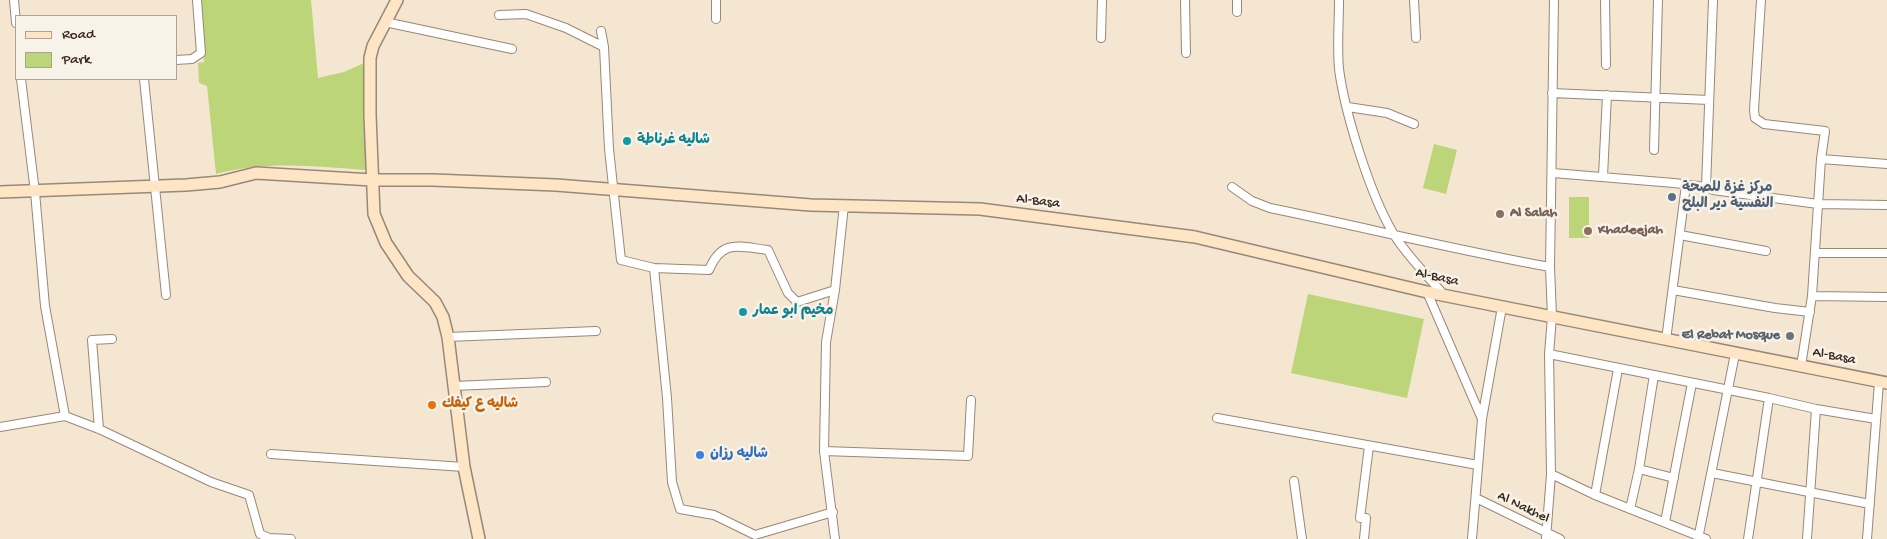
<!DOCTYPE html>
<meta charset="utf-8">
<style>
body{margin:0}
#map{position:relative;width:1887px;height:539px;overflow:hidden;background:#f4e6d1;font-family:"Gochi Hand",sans-serif}
canvas{display:block}
.legend{position:absolute;left:15px;top:15px;width:162px;height:65px;box-sizing:border-box;background:#f7f3e8;border:1px solid #aca397;margin:0;padding:6px 9px;list-style:none;font-size:15px;color:#3b2a1e}
.legend li{display:flex;align-items:center;gap:10px;height:25px}
.legend b{width:25px;border:1px solid #aca397}
</style>
<div id="map">
<canvas width="1887" height="539"></canvas>
<ul class="legend">
<li><b style="height:6px;background:#fee5c5"></b>Road</li>
<li><b style="height:14px;background:#bdd579"></b>Park</li>
</ul>
</div>
<script>
const ctx = document.querySelector('canvas').getContext('2d');
ctx.lineJoin = 'round';
function fill(path, color) { ctx.fillStyle = color; ctx.fill(path, 'evenodd'); }
function stroke(path, color, width, dash) { ctx.strokeStyle = color; ctx.lineWidth = width; ctx.lineCap = dash ? 'butt' : 'round'; ctx.setLineDash(dash || []); ctx.stroke(path); }
function drawText(font, color, halo, rows, align = 'center') {
  ctx.font = font + ' "Gochi Hand","Playpen Sans Arabic",sans-serif'; ctx.lineWidth = 5; ctx.setLineDash([]); ctx.textBaseline = 'middle'; ctx.strokeStyle = halo; ctx.fillStyle = color; for (const [text, x, y, turn = 0] of rows) {
    ctx.save(); ctx.translate(x, y); ctx.rotate((+turn || 0) * Math.PI / 180); ctx.textAlign = isNaN(turn) ? turn : align; if (halo) ctx.strokeText(text, 0, 0); ctx.fillText(text, 0, 0); ctx.restore();
  }
}
const green = new Path2D(`
 M199,0H311L318,78L344,72L364,63L366,168L364,170C313,166 265,161 216,174L207,86L199,83L198,63L204,62Z
 M1434,144L1457,150L1446,194L1423,188Z
 M1569,197H1589V238H1569Z
 M1308,294L1424,319L1407,398L1291,373Z`);
const street = new Path2D(`
 M14,0L16,23
 M716,0V19
 M1185,0L1186,53
 M1339,0C1339,22 1337,47 1339,69C1345,114 1370,194 1393,233C1406,255 1427,275 1444,295
 M1414,0L1416,38
 M1554,0L1550,267L1552,317L1549,354L1551,474L1595,495L1706,539
 M1605,0L1606,65
 M1761,0L1754,110L1755,118L1764,124L1825,131L1821,159L1812,296L1801,366
 M1237,12V0
 M499,15L526,14L566,28L604,47
 M385,22L512,49
 M601,31L604,47L609,149L621,260L654,268L709,270C722,238 740,247 768,250L788,293L797,302L835,290
 M1101,38L1102,0
 M176,60L192,59L201,53L197,0
 M21,79L35,192L45,306L65,416
 M144,79L166,295
 M1552,93L1709,100
 M1348,107L1387,113L1414,124
 M1654,150L1658,0
 M1821,159L1887,164
 M1553,173L1674,183L1706,187L1713,190L1818,204L1887,205
 M1603,176L1607,95
 M1232,187L1252,201L1270,208C1363,227 1456,250 1550,267
 M1706,187L1713,0
 M1680,235L1766,251
 M1815,253H1887
 M654,268L667,398L672,482L680,509L714,515L755,535L833,512
 M1673,290L1775,308L1810,312
 M1427,292L1482,419
 M1812,296L1887,297
 M448,337L596,331
 M1666,340L1686,185
 M1549,354L1769,398L1816,409L1876,419
 M454,386L546,382
 M1217,418L1478,465
 M0,427L65,416L99,429L211,482L249,495L260,534L269,538L291,539
 M99,429L92,340L112,339
 M824,451L968,456L971,400
 M271,454L464,467
 M1639,469L1674,478
 M1712,473L1870,504
 M1294,481L1302,539
 M1595,495L1618,369
 M1476,498L1560,539
 M1630,509L1639,469L1654,375
 M1665,522L1692,383
 M835,539L824,451L826,342L835,290L844,205
 M1364,539L1366,518H1360L1369,446
 M1472,539L1482,419L1502,307
 M1546,539L1551,474
 M1698,539L1735,354
 M1748,539L1769,398
 M1807,539L1816,409
 M1867,539L1879,382`);
const secondary = new Path2D(`
 M397,0L373,46L370,58V115L374,214L386,243L408,276L435,302L443,317L448,337L464,467L479,539
 M0,192L186,185L220,182L256,173L372,180H433L556,185L811,205L980,209L1195,237L1427,292L1887,383`);
const markers = [
 [627,141,5,"#0f9aa8"],
 [1672,197,5,"#5c6f8a"],
 [1500,214,5,"#8d6e63"],
 [1588,231,5,"#8d6e63"],
 [743,312,5,"#0f9aa8"],
 [1790,336,5,"#6b7280"],
 [432,405,5,"#e8710a"],
 [700,455,5,"#3f7fe0"]
];
const cultureNames = [
 ["شاليه غرناطة",637,141],
 ["مخيم ابو عمار",753,312]
];
const serviceNames = [
 ["مركز غزة للصحة",1682,189],
 ["النفسية دير البلح",1682,205]
];
const streetNames = [
 ["Al-Basa",1038,202,7],
 ["Al-Basa",1437,278,12],
 ["Al-Basa",1834,357,11],
 ["Al Nakhel",1523,508,26]
];
const educationNames = [
 ["Al Salah",1510,214],
 ["Khadeejah",1598,231]
];
const worshipNames = [
 ["El Rebat Mosque",1780,336]
];
const foodNames = [
 ["شاليه ع كيفك",442,405]
];
const shopNames = [
 ["شاليه رزان",710,455]
];
fill(green, '#bdd579');
stroke(street, '#988878', 10);
stroke(secondary, '#988878', 14);
stroke(street, '#fff', 8);
stroke(secondary, '#fee5c5', 11);
for (const [x, y, r, color] of markers) { const dot = new Path2D(); dot.arc(x, y, r, 0, 2 * Math.PI); ctx.fillStyle = color; ctx.fill(dot); stroke(dot, '#f7f3e8', 2); }
drawText('bold 14px', '#0d838f', '#f7f3e8', cultureNames, 'left');
drawText('bold 14px', '#4e5e75', '#f7f3e8', serviceNames, 'left');
drawText('14px', '#3b2a1e', '#f7f3e8', streetNames);
drawText('bold 14px', '#785e54', '#f7f3e8', educationNames, 'left');
drawText('bold 14px', '#5b616d', '#f7f3e8', worshipNames, 'right');
drawText('bold 14px', '#c56008', '#f7f3e8', foodNames, 'left');
drawText('bold 14px', '#366cbe', '#f7f3e8', shopNames, 'left');
</script>
